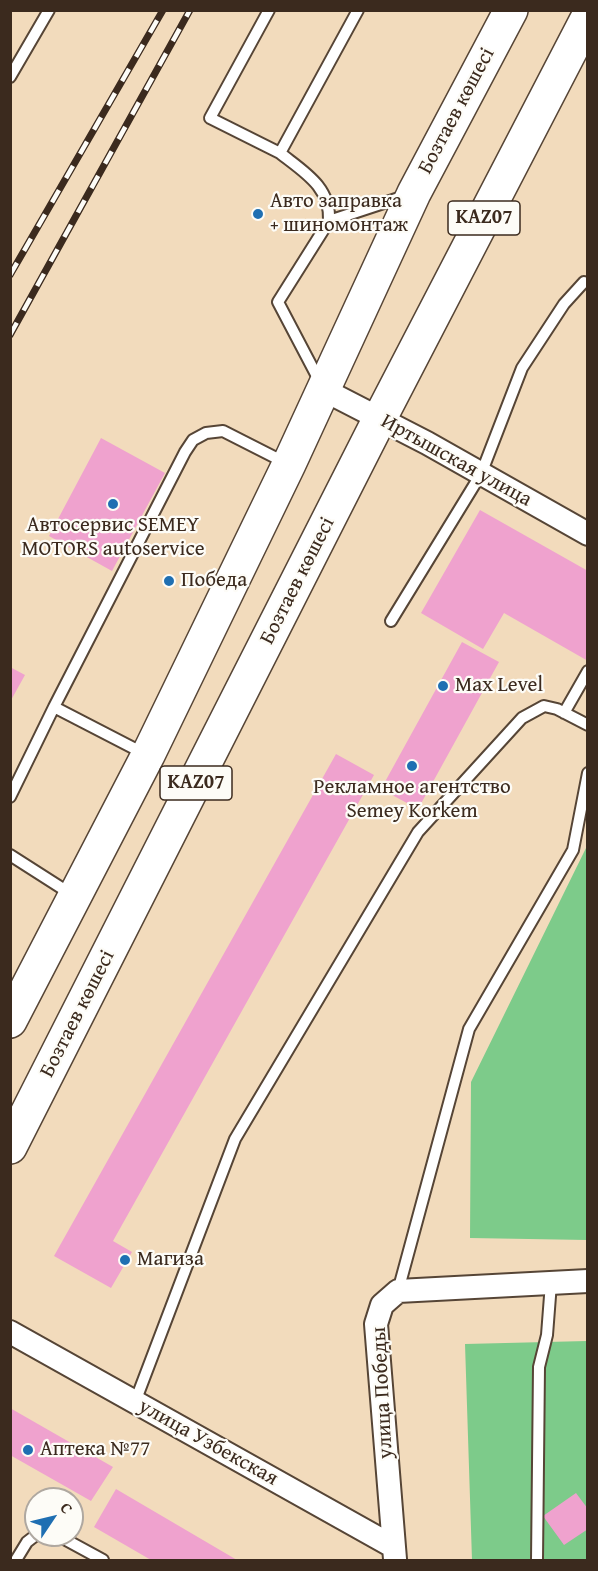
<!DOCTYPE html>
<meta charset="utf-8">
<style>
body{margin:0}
#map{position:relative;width:598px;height:1571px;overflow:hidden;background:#f2dbbc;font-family:"Gentium Book Plus",serif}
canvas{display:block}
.frame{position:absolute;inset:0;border:12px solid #3b2a1e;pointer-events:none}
.north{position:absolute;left:24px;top:1487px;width:60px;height:60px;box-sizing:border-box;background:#fdfcf7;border:2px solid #afa8a0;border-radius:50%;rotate:55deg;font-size:16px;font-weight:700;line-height:24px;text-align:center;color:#3b2a1e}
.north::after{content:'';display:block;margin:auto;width:21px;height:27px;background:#1f6fb2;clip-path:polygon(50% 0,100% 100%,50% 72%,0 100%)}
</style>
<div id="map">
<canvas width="598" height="1571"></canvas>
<div class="frame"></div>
<div class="north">С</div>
</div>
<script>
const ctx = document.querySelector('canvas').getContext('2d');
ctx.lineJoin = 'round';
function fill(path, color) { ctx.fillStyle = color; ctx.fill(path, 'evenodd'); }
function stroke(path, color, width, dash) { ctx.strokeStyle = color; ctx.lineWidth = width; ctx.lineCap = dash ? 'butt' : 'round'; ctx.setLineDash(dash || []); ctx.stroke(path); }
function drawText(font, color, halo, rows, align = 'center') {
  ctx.font = font + ' "Gentium Book Plus",serif'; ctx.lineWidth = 4.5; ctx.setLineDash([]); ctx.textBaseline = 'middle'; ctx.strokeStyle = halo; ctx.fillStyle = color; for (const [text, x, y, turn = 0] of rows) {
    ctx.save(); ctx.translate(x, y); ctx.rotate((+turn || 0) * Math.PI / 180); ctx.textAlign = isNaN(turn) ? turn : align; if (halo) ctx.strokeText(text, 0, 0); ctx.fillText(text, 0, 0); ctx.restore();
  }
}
const green = new Path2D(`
 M587,846V1240L470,1238L471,1082Z
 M587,1341V1560H472L465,1344Z`);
const building = new Path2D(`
 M101,438L165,473L112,571L49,536Z
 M480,510L588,571V661L504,613L483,649L421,613Z
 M462,642L499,662L418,809L381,789Z
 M10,667L25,675L10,702Z
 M336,754L374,775L113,1241L132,1252L111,1288L54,1256Z
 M10,1408L113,1467L91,1501L10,1455Z
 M116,1489L237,1560H151L94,1527Z
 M576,1493L588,1509V1529L564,1545L543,1516Z`);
const lane = new Path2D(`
 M269,10L210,118L280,153
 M10,77L49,10
 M329,221C331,187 304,172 280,153L358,10
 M320,382L278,302L329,221L405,196
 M391,621L481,474L522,368L564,304L584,282L588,283
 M54,707L185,452L193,440L206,433L223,431L286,463
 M564,713L588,671
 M10,797L54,707L145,754
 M10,855L71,894
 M398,1291L469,1029L573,850L588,773
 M135,1402L235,1139L418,832L522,718L544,706L557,709L588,725
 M57,1535L103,1560
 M16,1560L27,1542L36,1535
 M537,1560L539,1367L547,1335L551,1283`);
const street = new Path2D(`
 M324,390L427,443L588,534
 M10,1332L394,1547L395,1559
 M394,1547L376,1324L382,1305L398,1291L588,1281`);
const highway = new Path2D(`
 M10,1021L148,755L289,464L414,193L511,10
 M10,1147L380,418L588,17`);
const rail = new Path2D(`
 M10,275L163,10
 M10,335L190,10`);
const markers = [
 [258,214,6,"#1f6fb2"],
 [113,504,6,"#1f6fb2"],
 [169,581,6,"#1f6fb2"],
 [443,686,6,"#1f6fb2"],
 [412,766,6,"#1f6fb2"],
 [125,1260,6,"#1f6fb2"],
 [28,1450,6,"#1f6fb2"]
];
const shields = [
 [484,218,72],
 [196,783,72]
];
const shieldNames = [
 ["KAZ07",484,218],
 ["KAZ07",196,783]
];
const streetNames = [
 ["Бозтаев көшесі",457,111,-62],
 ["Иртышская улица",456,461,29],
 ["Бозтаев көшесі",298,581,-63],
 ["Бозтаев көшесі",78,1014,-63],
 ["улица Победы",383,1393,-93],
 ["улица Узбекская",208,1443,29]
];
const poiNames = [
 ["Авто заправка",270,202],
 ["+ шиномонтаж",270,226],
 ["Автосервис SEMEY",113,526,"center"],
 ["MOTORS autoservice",113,550,"center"],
 ["Победа",181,581],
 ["Max Level",455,686],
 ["Рекламное агентство",412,788,"center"],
 ["Semey Korkem",412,812,"center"],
 ["Магиза",137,1260],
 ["Аптека №77",40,1450]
];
fill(green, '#7dcb8a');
fill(building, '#efa2ce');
stroke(lane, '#564536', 14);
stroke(street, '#564536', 26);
stroke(highway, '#564536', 36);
stroke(lane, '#fff', 10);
stroke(street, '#fff', 22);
stroke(highway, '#fff', 33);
stroke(rail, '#3b2a1e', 7);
stroke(rail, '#fdfcf7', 4.5, [14]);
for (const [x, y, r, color] of markers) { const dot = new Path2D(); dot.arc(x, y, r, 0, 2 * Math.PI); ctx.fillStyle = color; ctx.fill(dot); stroke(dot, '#fdfcf7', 2); }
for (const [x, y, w] of shields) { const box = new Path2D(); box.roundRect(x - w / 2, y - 17, w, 34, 4.5); ctx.fillStyle = '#fdfcf7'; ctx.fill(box); stroke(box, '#3b2a1e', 1.5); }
drawText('bold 20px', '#3b2a1e', null, shieldNames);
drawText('21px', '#3b2a1e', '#fdfcf7', streetNames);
drawText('21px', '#3b2a1e', '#fdfcf7', poiNames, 'left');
</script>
